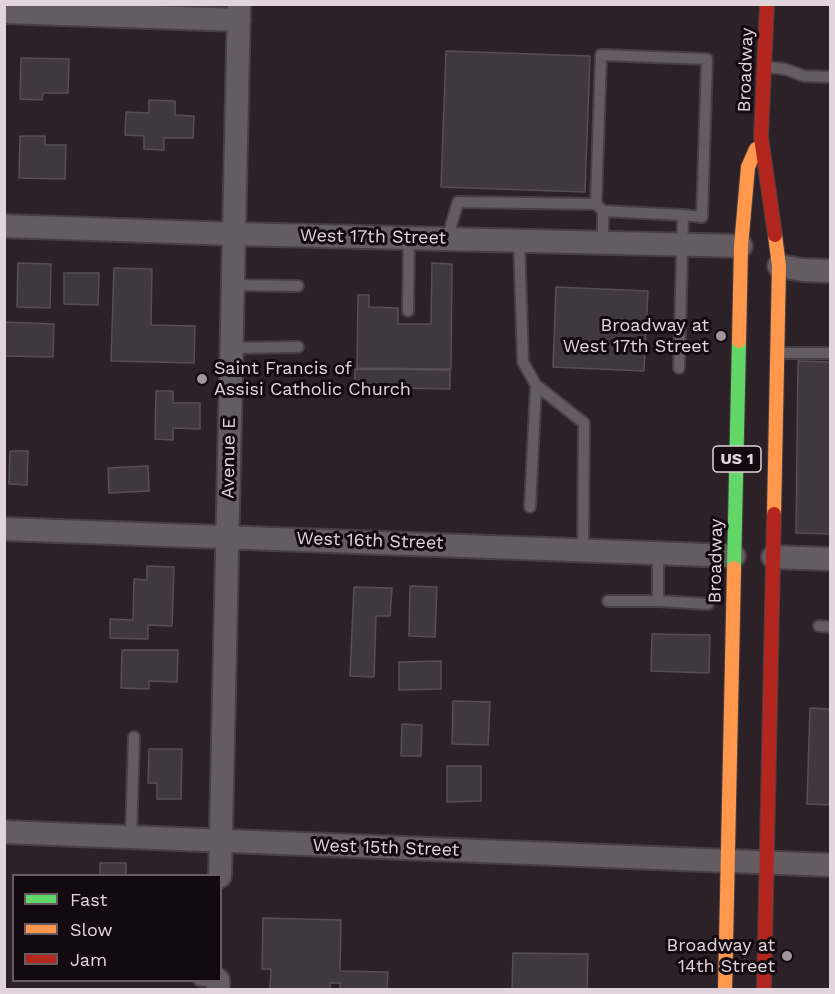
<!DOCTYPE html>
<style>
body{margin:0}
#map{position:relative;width:835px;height:994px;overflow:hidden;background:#2b2127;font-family:"Work Sans",sans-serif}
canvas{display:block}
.frame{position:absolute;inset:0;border:6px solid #e1d4db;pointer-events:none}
.legend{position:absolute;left:12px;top:874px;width:210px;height:108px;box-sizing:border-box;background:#120a0f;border:2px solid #655b61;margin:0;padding:8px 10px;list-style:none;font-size:18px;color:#e1d4db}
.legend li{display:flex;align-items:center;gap:12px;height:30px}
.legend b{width:30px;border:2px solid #655b61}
</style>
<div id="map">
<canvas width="835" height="994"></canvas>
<div class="frame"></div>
<ul class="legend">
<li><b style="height:8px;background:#63d668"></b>Fast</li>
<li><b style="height:8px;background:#ff974d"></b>Slow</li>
<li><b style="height:8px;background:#b3261e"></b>Jam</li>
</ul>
</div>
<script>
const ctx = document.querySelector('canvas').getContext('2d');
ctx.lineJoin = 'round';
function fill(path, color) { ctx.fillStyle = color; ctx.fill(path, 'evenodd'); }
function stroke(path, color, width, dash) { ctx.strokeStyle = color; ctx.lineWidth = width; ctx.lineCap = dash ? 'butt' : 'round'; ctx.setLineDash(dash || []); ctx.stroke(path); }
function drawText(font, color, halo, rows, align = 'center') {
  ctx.font = font + ' "Work Sans",sans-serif'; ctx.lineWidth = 6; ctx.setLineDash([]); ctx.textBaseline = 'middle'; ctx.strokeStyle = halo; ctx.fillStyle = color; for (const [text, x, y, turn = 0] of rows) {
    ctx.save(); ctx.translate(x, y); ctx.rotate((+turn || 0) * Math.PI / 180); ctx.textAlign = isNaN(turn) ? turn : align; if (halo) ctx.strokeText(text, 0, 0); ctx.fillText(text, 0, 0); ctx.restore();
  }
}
const building = new Path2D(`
 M446,51L590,56L585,192L441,187Z
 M21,58L69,59L68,93H43L42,100L20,99Z
 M149,100L175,101V115L194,116L193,138H164V150L144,149V136L125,135L126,112L149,113Z
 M20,136H45V145H66L65,179L19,178Z
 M18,263L51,264L50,308L17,307Z
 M432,263L452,264L451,369L357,368L358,295H369V307L398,308V324H431Z
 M114,268L152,269L151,325L195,326L194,363L111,361Z
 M64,273H99L98,305L64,304Z
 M556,287L648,291L644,371L553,367Z
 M4,322L54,324L53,357L4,356Z
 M798,361L830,362V534L796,533Z
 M355,369L450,370V389L355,387Z
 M156,391H173V403H200V429L173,428V440L155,439Z
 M10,451H28L27,485L9,484Z
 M148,466L149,491L109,493L108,468Z
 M147,566L174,567L172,626L148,625V639L110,638V619L133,620L134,579L147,580Z
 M410,586L437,587L435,637L409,636Z
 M354,587L392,588L390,616H376L374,677L350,676Z
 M652,634L710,635L709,673L651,671Z
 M122,650H178L177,682L149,681V689L121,688Z
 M441,661V689L399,690V662Z
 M453,701L490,702L488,745L452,744Z
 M810,708L830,709V805L807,804Z
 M402,724L422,725L421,756H401Z
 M149,749H182L181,799H157V783H148Z
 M447,766H481V801L447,802Z
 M100,863H126V876H100Z
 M263,918L341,920L340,971L388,972L387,990H340V983H330V990L270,989L271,969H262Z
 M513,953L588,954L587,990H512Z`);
const lane = new Path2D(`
 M766,67L785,69L804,76L830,77
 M603,211L683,215
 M447,239L458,202L596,204
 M519,240L523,362L536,385L530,507
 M603,242V211L596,204L601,55L707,59L702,217L683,215L679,368
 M233,285L298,286
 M408,311L409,238
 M231,348L298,347
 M780,353H830
 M536,385L584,423L583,550
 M608,601H658L708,604
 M658,601V553
 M819,626L830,627
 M131,837L134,737
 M199,980L218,982`);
const street = new Path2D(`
 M4,12L239,20
 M4,226L234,234L741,246
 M779,266L803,270L830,271
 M4,529L734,556
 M773,557L830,559
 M4,832L830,865
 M220,876L239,4
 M218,990V980`);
const fast = new Path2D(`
 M734,568L739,341`);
const slow = new Path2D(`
 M739,341L741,246L748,167L756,149
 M774,514L779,266L775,235
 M725,990L734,568`);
const jam = new Path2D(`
 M767,4L761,137L775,235
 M764,990L774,514`);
const markers = [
 [721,336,6,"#a1959c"],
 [202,379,6,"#a1959c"],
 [787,956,6,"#a1959c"]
];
const shields = [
 [737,459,48]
];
const shieldNames = [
 ["US 1",737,459]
];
const streetNames = [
 ["Broadway",746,70,-88],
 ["West 17th Street",373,237,1],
 ["Avenue E",229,458,-89],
 ["West 16th Street",370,541,2],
 ["Broadway",716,561,-89],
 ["West 15th Street",386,848,2]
];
const poiNames = [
 ["Broadway at",709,326],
 ["West 17th Street",709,347],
 ["Saint Francis of",214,369,"left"],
 ["Assisi Catholic Church",214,390,"left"],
 ["Broadway at",775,946],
 ["14th Street",775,967]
];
fill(building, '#40383c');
stroke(building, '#584f54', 1.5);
stroke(lane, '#483f44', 14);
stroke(street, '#483f44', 26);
stroke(fast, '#483f44', 16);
stroke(slow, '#483f44', 16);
stroke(jam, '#483f44', 16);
stroke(lane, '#655c61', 10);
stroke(street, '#655c61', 22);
stroke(fast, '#63d668', 14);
stroke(slow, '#ff974d', 14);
stroke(jam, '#b3261e', 14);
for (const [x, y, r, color] of markers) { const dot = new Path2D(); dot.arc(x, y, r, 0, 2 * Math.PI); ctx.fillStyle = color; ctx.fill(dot); stroke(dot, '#120a0f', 2); }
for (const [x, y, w] of shields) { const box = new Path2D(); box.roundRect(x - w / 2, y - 13, w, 26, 4.5); ctx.fillStyle = '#120a0f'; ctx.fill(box); stroke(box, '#e1d4db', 1.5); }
drawText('bold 16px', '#e1d4db', null, shieldNames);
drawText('18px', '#e1d4db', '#120a0f', streetNames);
drawText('18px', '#e1d4db', '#120a0f', poiNames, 'right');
</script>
